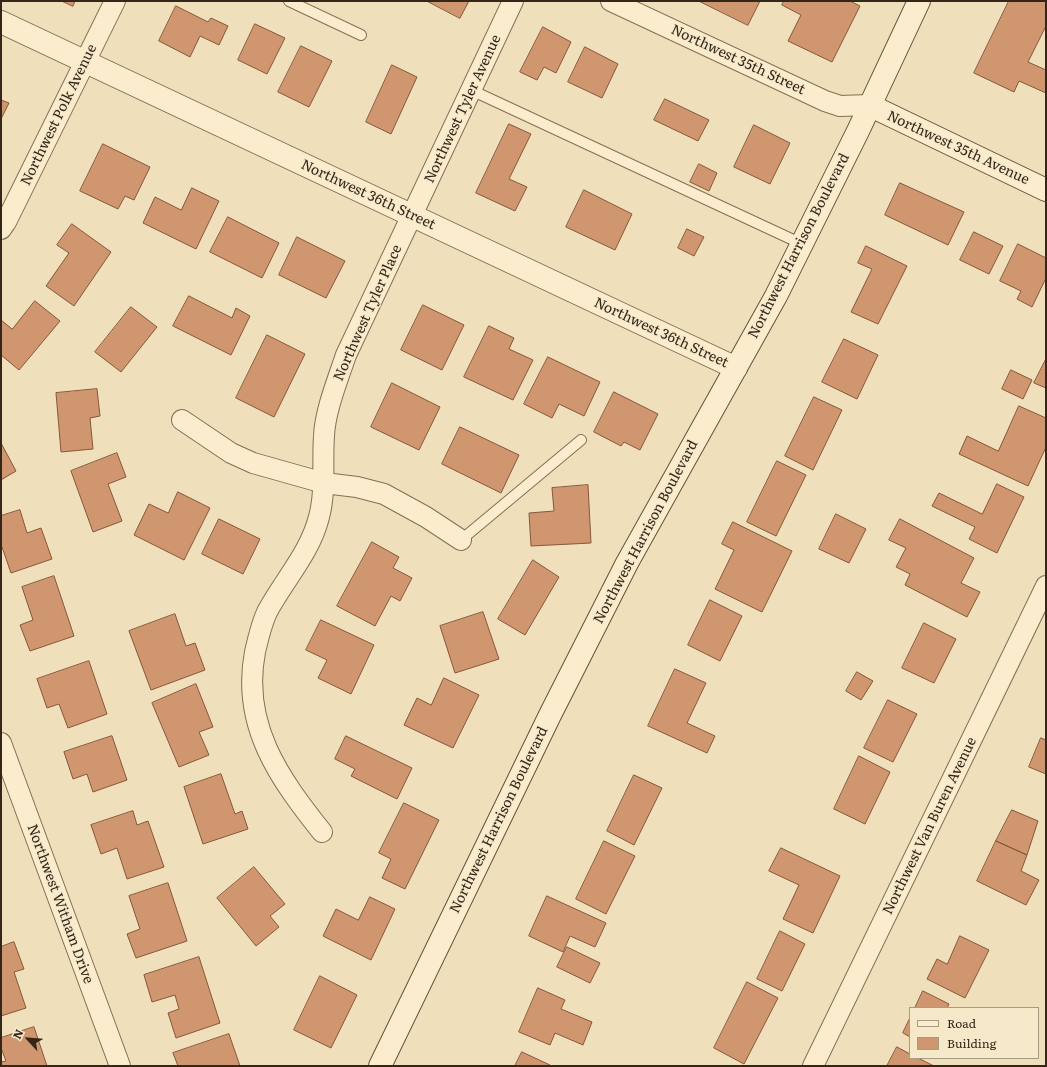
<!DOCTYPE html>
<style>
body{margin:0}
#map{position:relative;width:1047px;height:1067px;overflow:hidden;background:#efdfba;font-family:Literata,serif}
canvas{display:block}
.frame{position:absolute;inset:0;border:2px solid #34271a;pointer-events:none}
.legend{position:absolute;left:909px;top:1007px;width:130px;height:52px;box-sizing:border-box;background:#f6e9ca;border:1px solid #a89b84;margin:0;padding:5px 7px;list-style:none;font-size:12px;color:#34271a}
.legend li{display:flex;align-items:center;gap:8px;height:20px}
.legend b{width:20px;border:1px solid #a89b84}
.north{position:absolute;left:8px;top:1019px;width:40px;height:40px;-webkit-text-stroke:3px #f6e9ca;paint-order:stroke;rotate:296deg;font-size:11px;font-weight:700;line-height:16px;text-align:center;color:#34271a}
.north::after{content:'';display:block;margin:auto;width:14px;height:18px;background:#34271a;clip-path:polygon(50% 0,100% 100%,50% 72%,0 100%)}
</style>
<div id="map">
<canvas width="1047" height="1067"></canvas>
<div class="frame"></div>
<ul class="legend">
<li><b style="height:5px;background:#faeccd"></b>Road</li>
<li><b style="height:11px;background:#cf966f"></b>Building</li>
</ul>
<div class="north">N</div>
</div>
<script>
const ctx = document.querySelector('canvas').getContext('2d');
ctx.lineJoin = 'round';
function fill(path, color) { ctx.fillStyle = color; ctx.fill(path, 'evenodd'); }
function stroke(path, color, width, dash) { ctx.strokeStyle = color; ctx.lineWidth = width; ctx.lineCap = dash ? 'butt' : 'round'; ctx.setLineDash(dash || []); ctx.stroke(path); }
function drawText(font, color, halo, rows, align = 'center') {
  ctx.font = font + ' Literata,serif'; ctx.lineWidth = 3; ctx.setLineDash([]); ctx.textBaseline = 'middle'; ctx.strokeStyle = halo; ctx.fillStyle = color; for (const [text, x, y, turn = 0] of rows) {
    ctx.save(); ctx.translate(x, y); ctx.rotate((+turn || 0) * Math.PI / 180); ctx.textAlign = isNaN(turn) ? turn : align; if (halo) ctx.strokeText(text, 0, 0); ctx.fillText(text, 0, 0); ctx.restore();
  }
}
const building = new Path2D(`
 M62,1H75L73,6Z
 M427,1H469L460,18Z
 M699,1H760L748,25Z
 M784,1H850L860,6L832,62L788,41L801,15L782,5Z
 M1009,1H1046V26L1028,62L1046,70V93L1019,81L1014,92L974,73Z
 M176,6L208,22L211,18L228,26L219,45L200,36L190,57L159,41Z
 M255,24L285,38L267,74L238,60Z
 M543,27L571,42L556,73L544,67L537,80L520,72Z
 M301,46L332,61L309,107L278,92Z
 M585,47L618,64L602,98L568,82Z
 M392,65L417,77L391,134L366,122Z
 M665,99L709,120L698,141L654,120Z
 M1,100L9,103L1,119Z
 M509,124L531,134L509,179L527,187L515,211L476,193Z
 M754,125L790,143L770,184L734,167Z
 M103,144L150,167L134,200L125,196L118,209L80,191Z
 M699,164L717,173L709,191L690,182Z
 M900,183L964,212L948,245L885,215Z
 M192,188L219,201L196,249L143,223L155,197L181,210Z
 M584,190L632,214L615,250L566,227Z
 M228,217L279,243L262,278L210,252Z
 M72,224L111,252L74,306L46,286L69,253L57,245Z
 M687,229L704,237L694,256L678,248Z
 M974,232L1003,246L989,274L960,260Z
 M297,237L345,261L326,298L279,275Z
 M1018,244L1046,258V278L1032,307L1017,299L1021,291L1000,281Z
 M866,246L907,266L878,324L851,312L872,269L858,263Z
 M189,296L232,318L236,308L250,316L231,355L173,326Z
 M35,301L60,321L19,370L1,355V320L12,329Z
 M423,305L464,325L442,370L401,350Z
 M131,307L157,327L121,372L95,352Z
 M489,326L514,338L509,349L533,360L513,400L464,377Z
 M267,335L305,354L274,417L236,398Z
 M844,339L878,355L857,399L822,382Z
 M548,357L600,382L584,416L559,404L552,418L524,404Z
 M1046,359V388L1034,383Z
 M1011,370L1032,380L1023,399L1002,389Z
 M392,383L440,407L419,450L371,427Z
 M97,389L100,416L90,418L93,449L61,452L56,393Z
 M614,392L658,414L640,450L624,442L621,446L594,432Z
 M814,397L842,410L813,470L785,456Z
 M1019,406L1046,418V447L1028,486L959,454L967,436L998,451Z
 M460,427L519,455L501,493L442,464Z
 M1,443L16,471L1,480Z
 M117,453L126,477L108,484L122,521L93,532L71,471Z
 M777,461L806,475L776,536L747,522Z
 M997,484L1024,497L997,553L969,539L975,527L932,506L939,493L982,514Z
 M588,485L591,543L531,546L529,513L554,511L552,488Z
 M178,492L210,508L184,560L134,535L149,504L168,513Z
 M20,510L27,533L41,528L52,559L11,573L2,547L1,548V516Z
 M836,514L866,529L849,563L819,549Z
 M219,519L260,539L243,574L202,554Z
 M900,519L974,558L961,583L980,592L967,617L905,585L910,574L896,567L906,548L889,540Z
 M733,522L792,551L762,612L715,589L734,550L722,544Z
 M372,542L399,557L393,568L412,578L400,601L391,596L375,626L337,606Z
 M533,560L559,577L525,635L498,619Z
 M54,576L74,636L30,651L20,625L33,620L22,587Z
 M710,600L742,616L720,661L688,645Z
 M483,612L499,659L455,673L440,626Z
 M175,614L186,646L195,643L205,670L151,690L129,631Z
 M321,620L374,645L351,694L318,678L327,660L306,650Z
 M924,623L956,639L934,683L902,668Z
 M89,661L107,714L68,728L59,704L47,708L37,679Z
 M675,669L706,683L687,723L715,736L707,753L648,726Z
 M857,672L873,681L861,700L846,691Z
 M444,678L479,695L453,748L404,725L417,698L431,705Z
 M196,684L213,727L199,732L209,755L179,767L152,703Z
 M888,700L917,714L893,762L864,748Z
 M112,736L127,780L93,792L87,774L73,779L64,752Z
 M346,736L412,768L397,799L351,776L355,769L335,759Z
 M1041,738L1046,740V774L1029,767Z
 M859,756L890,772L865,824L834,809Z
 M221,774L235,814L242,811L248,829L203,844L184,787Z
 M634,775L662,788L634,845L607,831Z
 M404,803L439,820L405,889L382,878L391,859L379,853Z
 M1012,810L1038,821L1027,855L996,841Z
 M133,811L137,825L148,821L164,867L127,879L117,848L101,854L91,825Z
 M604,841L635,856L606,914L576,899Z
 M996,841L1027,855L1021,871L1039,880L1026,905L977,881Z
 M781,848L840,876L813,933L783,919L799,885L769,871Z
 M254,867L285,904L270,916L279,927L256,946L217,898Z
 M168,883L187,941L136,958L127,934L140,929L129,896Z
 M547,896L606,923L595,947L570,936L563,952L529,936Z
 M370,897L395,909L371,960L323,936L336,909L358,920Z
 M780,931L805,944L782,991L757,979Z
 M960,936L989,950L965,998L927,979L937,959L947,964Z
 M14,942L24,969L14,972L26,1008L1,1016V947Z
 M567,947L600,963L590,983L557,967Z
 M199,957L220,1023L176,1038L168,1013L179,1009L175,995L152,1002L144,975Z
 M320,976L357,995L331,1048L294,1030Z
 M747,982L778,998L744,1064L714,1048Z
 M538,988L565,1000L561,1009L592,1022L583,1045L555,1033L550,1045L519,1032Z
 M923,991L949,1004L947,1008H915Z
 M910,1018V1037L903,1033Z
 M34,1027L47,1066H1V1062L6,1061L1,1048V1038Z
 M229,1034L240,1066H178L173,1053Z
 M897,1047L910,1054V1058H918L934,1066H887Z
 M522,1052L550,1065V1066H515Z`);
const service = new Path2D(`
 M289,1L361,35
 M471,90L802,244
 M461,540L581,440`);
const minor = new Path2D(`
 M611,1L825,101L840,106L869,105
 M1,229L6,222L115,1
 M182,420L231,453L253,463L324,483L357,487L384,494L426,517L461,540
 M1,743L120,1066
 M322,832C279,778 241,725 255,652C258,639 261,625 267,612C284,580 310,553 319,517C326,491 322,463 324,436C325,411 338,379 346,355L513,1
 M813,1066L1046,586`);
const tertiary = new Path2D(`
 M1,22L736,368`);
const secondary = new Path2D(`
 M869,105L1046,190
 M380,1066L550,715L627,563L776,296L858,131L919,1`);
const streetNames = [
 ["Northwest 35th Street",738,60,25],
 ["Northwest Tyler Avenue",463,109,-65],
 ["Northwest Polk Avenue",59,115,-64],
 ["Northwest 35th Avenue",958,148,25],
 ["Northwest 36th Street",368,195,25],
 ["Northwest Harrison Boulevard",799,246,-63],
 ["Northwest Tyler Place",368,313,-66],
 ["Northwest 36th Street",661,333,25],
 ["Northwest Harrison Boulevard",646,532,-62],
 ["Northwest Harrison Boulevard",499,820,-64],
 ["Northwest Van Buren Avenue",930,826,-64],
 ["Northwest Witham Drive",60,904,70]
];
fill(building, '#cf966f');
stroke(building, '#86573a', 1);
stroke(service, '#866f54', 12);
stroke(minor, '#866f54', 22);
stroke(tertiary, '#866f54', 24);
stroke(secondary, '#675038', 24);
stroke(service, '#faeccd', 10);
stroke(minor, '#faeccd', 20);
stroke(tertiary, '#faeccd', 22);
stroke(secondary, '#faeccd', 22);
drawText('14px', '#34271a', '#f6e9ca', streetNames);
</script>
